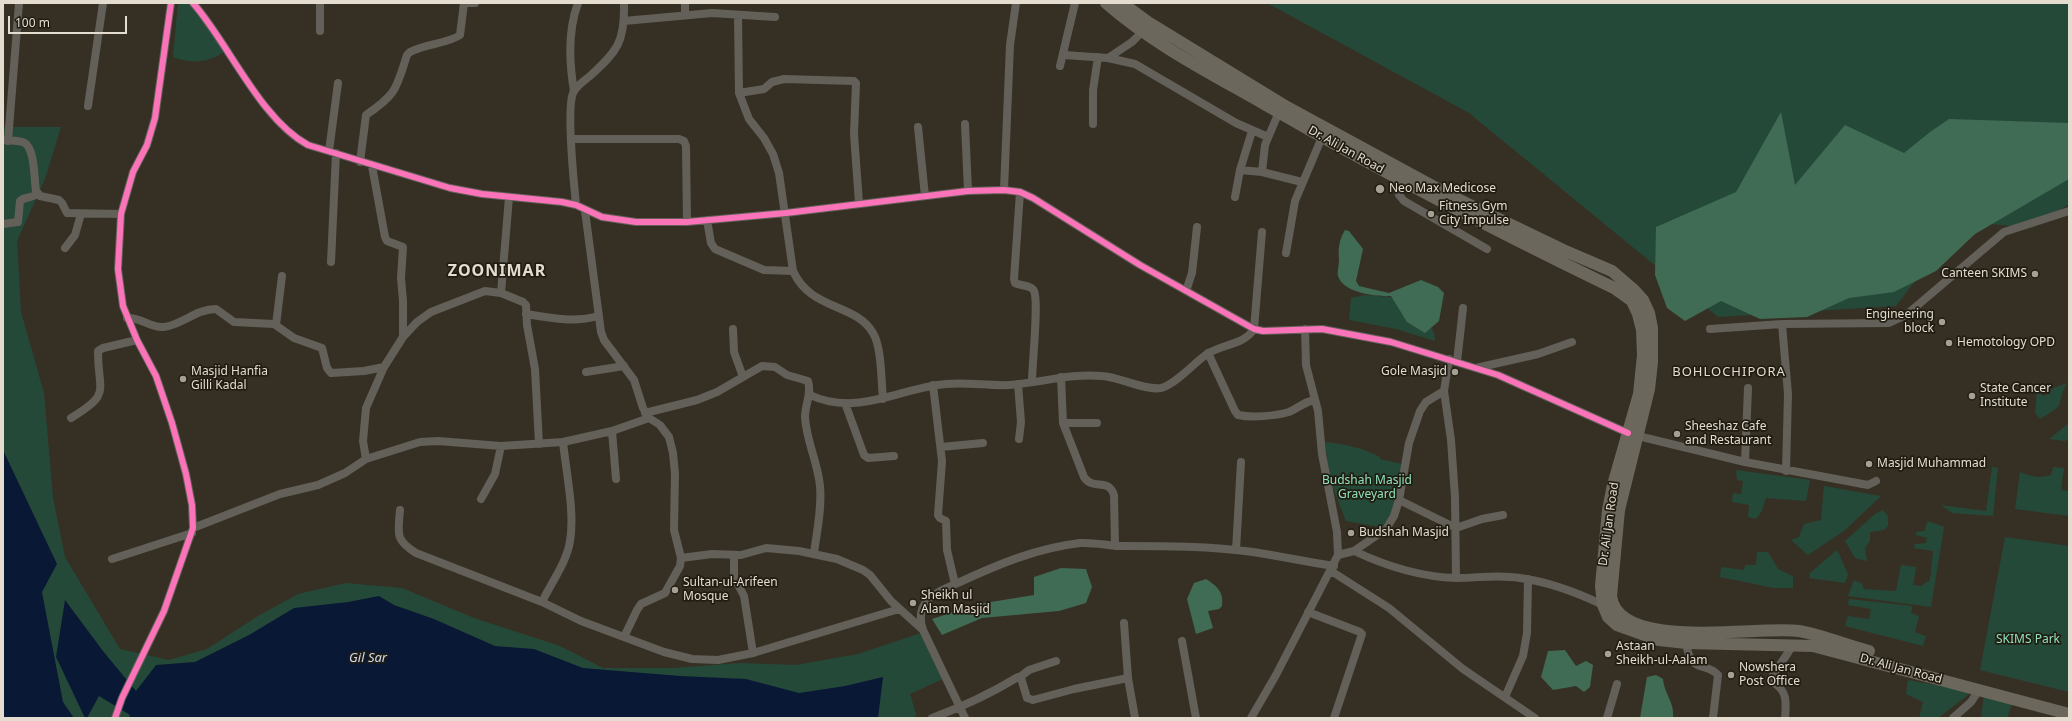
<!DOCTYPE html>
<style>
body{margin:0}
#map{position:relative;width:2072px;height:721px;overflow:hidden;background:#363024;font-family:"Noto Sans",sans-serif}
canvas{display:block}
.frame{position:absolute;inset:0;border:4px solid #e3dccf;pointer-events:none}
.scale{position:absolute;left:8px;top:16px;width:119px;height:18px;box-sizing:border-box;border:2px solid #e3dccf;border-top:0;padding-left:5px;font-size:12px;line-height:14px;white-space:nowrap;color:#e3dccf;-webkit-text-stroke:3px #211c12;paint-order:stroke}
</style>
<div id="map">
<canvas width="2072" height="721"></canvas>
<div class="frame"></div>
<div class="scale">100 m</div>
</div>
<script>
const ctx = document.querySelector('canvas').getContext('2d');
ctx.lineJoin = 'round';
function fill(path, color) { ctx.fillStyle = color; ctx.fill(path, 'evenodd'); }
function stroke(path, color, width, dash) { ctx.strokeStyle = color; ctx.lineWidth = width; ctx.lineCap = dash ? 'butt' : 'round'; ctx.setLineDash(dash || []); ctx.stroke(path); }
function drawText(font, color, halo, rows, align = 'center') {
  ctx.font = font + ' "Noto Sans",sans-serif'; ctx.lineWidth = 3.5; ctx.setLineDash([]); ctx.textBaseline = 'middle'; ctx.strokeStyle = halo; ctx.fillStyle = color; for (const [text, x, y, turn = 0] of rows) {
    ctx.save(); ctx.translate(x, y); ctx.rotate((+turn || 0) * Math.PI / 180); ctx.textAlign = isNaN(turn) ? turn : align; if (halo) ctx.strokeText(text, 0, 0); ctx.fillText(text, 0, 0); ctx.restore();
  }
}
const green = new Path2D(`
 M178,3H190L225,50C214,63 188,64 173,57Z
 M1267,3H2069V204L2032,228L1961,221L1896,306L1718,317L1469,113Z
 M3,127H61L45,179L17,241L21,312L44,393L53,498L65,557L120,649L169,660L207,649L258,616L298,594L346,583L402,588L474,618L560,646L603,668H674L740,663L796,665L858,654L921,633L945,678L910,694L916,714L915,718H3Z
 M1365,295L1389,297L1401,295C1413,307 1435,323 1435,341L1396,329L1349,320L1351,298Z
 M2067,383C2062,391 2061,400 2059,405C2055,411 2046,415 2040,419L2035,413L2037,391L2043,396L2049,394L2053,388Z
 M2069,423V438L2065,441L2049,439Z
 M1325,442C1345,444 1363,448 1380,457V459L1402,464C1400,484 1398,516 1380,527L1346,521L1330,480Z
 M1992,467L1998,468L1993,516L1952,513L1941,505L1986,511Z
 M2053,467L2064,468L2061,490L2069,491V516L2015,509L2020,472C2030,476 2039,479 2051,475Z
 M1736,470L1810,480L1806,501L1766,498L1762,511L1756,519L1748,517L1749,505L1732,502L1733,493L1741,494L1743,481L1737,480Z
 M1824,486L1881,496L1844,531L1808,555L1791,540L1799,537L1804,524L1821,520Z
 M1883,510L1888,516V526L1884,530L1870,532V541L1865,548L1867,561L1855,558L1845,541L1875,514Z
 M1928,521L1944,527L1931,607L1848,596L1854,580L1862,584L1864,589L1896,591L1901,565L1916,567L1913,585L1921,586L1930,580L1933,551L1914,548L1915,544L1926,543L1927,538L1916,535V532L1924,531Z
 M2005,537L2069,546V692L1980,670Z
 M1837,550L1848,574L1845,583L1809,578L1810,573Z
 M1757,552H1768L1778,569L1793,576V588H1774L1720,577L1721,567L1744,570L1745,565H1756Z
 M1849,599L1912,606L1911,613L1919,616L1915,632L1926,636L1923,646L1845,626L1848,616L1869,619L1871,609L1848,605Z
 M1908,680L1972,692L1938,718H1919L1923,702L1906,694Z
 M1984,694L2012,704L2007,718H1981Z`);
const forest = new Path2D(`
 M1781,112L1795,185L1845,125L1904,153L1930,132L1949,119L2069,123V179L1975,234L1936,271L1894,292L1849,298L1807,317L1760,319L1721,301L1685,321L1667,308L1655,275L1656,227L1736,192Z
 M1345,230L1349,231L1363,249L1356,281L1359,286L1389,293L1421,280L1438,287L1444,293L1439,321L1425,333L1407,322L1391,296C1377,297 1343,293 1338,276C1337,272 1339,265 1339,260C1338,249 1339,240 1345,230Z
 M1061,568L1086,569L1092,587L1086,603L1059,611L982,618L942,635L932,619L978,604L1034,595V577Z
 M1206,579C1217,586 1224,592 1222,606L1219,609L1208,611L1213,628L1196,634L1187,599L1194,583Z
 M1565,650L1576,666L1586,661L1593,665L1590,687L1584,692L1576,686L1553,690L1541,677L1548,651Z
 M1656,675L1663,679C1664,693 1675,703 1673,718H1640L1647,677Z`);
const water = new Path2D(`
 M3,450L57,564L42,592L63,702L74,718H3Z
 M379,596L394,605L434,619L495,646L534,649L583,668L680,676L746,679L799,693L845,686L883,677L878,718H129L130,715L99,696L87,718H85L56,657L65,600L103,651L136,691L156,665L195,662L249,635L294,608L348,602Z`);
const street = new Path2D(`
 M193,3C229,44 260,119 308,145L450,188L482,194L562,202L576,205L602,217L636,222H687L786,213L968,191L1004,190L1020,192L1033,198L1140,265L1254,329L1263,331L1322,329L1391,342L1498,375L1628,433
 M466,3H475
 M685,15V3
 M738,15L739,93L749,119L764,138L773,154L779,173L793,271C811,311 856,303 873,333C882,348 881,381 883,399
 M624,21L712,13L775,17
 M320,31V3
 M1064,55L1108,58L1135,64L1236,123L1268,137
 M1108,58L1132,42L1143,31
 M1060,66L1075,3
 M574,91C569,62 568,30 578,3
 M739,93L764,89L772,82L784,79L854,81L856,83L854,134L859,203
 M88,106L103,3
 M965,124L968,191
 M1093,124V90L1098,57
 M918,127L925,196
 M571,139H679L684,141L686,146L687,222
 M3,140C10,141 19,140 25,143C35,150 34,179 36,191L40,196L59,200L62,203L67,213L121,214
 M8,141L19,3
 M329,151L338,83
 M360,162L366,115C397,94 396,89 407,55L410,52C425,44 450,43 460,35L464,3
 M372,166L385,237L387,241L403,247L401,278L403,301V337
 M1240,170L1262,172L1302,182
 M1262,172L1265,145L1279,112
 M1396,178L1399,195L1404,201L1487,249
 M1004,190L1010,45L1016,3
 M1020,192L1014,279L1015,283C1020,286 1032,285 1034,291C1039,302 1032,365 1032,381
 M1235,197L1240,170L1252,131
 M576,205C574,183 566,110 573,93C576,86 584,81 590,76C618,51 625,41 624,3
 M585,211L601,332L604,340L634,380L643,408L649,418L660,425L669,437L673,453L675,474L674,530L681,558L680,566L665,593L641,604L637,610L624,637
 M707,220L711,243L715,249L764,270L793,271
 M3,224L18,222L20,201C25,196 32,199 38,193
 M65,248L75,235L81,214
 M1286,253L1295,201L1322,137
 M331,262L336,153
 M1186,291L1192,273L1197,227
 M501,293L509,197
 M526,314C550,318 575,323 598,316
 M127,318C141,317 150,328 163,327C181,326 195,309 216,309L234,322L274,324L294,338L322,348L327,368L331,373L364,371L384,367
 M1782,324L1788,394L1786,471
 M276,325L282,276
 M733,329L734,352L743,377
 M1710,329L1782,324L1889,323L1906,315L2004,232L2069,211
 M1208,353L1235,411L1238,415C1252,418 1275,416 1289,412C1299,408 1301,403 1314,400
 M1449,359L1444,391L1451,440L1455,497L1456,578
 M1457,362L1463,308
 M1476,368L1538,354L1572,342
 M586,372L624,366
 M1061,377L1063,423L1084,477C1093,491 1108,477 1114,495L1115,546
 M1018,384L1021,422L1019,439
 M933,385L942,461L938,515L940,518L946,521L947,550L955,584
 M810,395C857,417 899,388 946,384C967,382 988,386 1009,385C1040,383 1071,373 1102,376C1120,377 1145,391 1161,388C1175,385 1195,362 1207,354C1222,344 1244,345 1254,329L1262,232
 M845,403L864,455L868,458L894,456
 M645,413L697,400L717,392L762,366L775,367L787,375L808,381C812,394 805,404 805,417C806,440 818,463 820,486C822,508 817,531 814,553
 M71,418C112,393 98,393 98,351L103,348L137,340
 M1063,423H1097
 M612,431L616,479
 M1638,436L1745,462L1868,485L1876,481
 M941,447L983,443
 M366,459L363,441L366,408L384,367L403,337L417,322L431,312L485,291L501,293L523,302L526,305L527,325L535,369L539,444
 M1745,462L1748,388
 M481,499L495,474L501,446
 M1399,500L1456,528L1482,519L1503,515
 M400,510C398,534 395,540 416,553L542,602L581,621L664,652L692,659L718,660L753,653L899,609
 M193,528L280,494L318,485L345,473L366,459L420,442L438,441L501,446L563,442L612,431L649,418
 M1236,550L1241,462
 M1354,551C1386,566 1421,577 1456,578C1477,578 1499,574 1520,578C1550,582 1576,592 1603,605
 M734,555V577L744,596L753,653
 M1338,555L1354,551L1386,529L1394,516L1399,500L1409,443L1420,411L1426,402L1444,391
 M681,558L712,554L741,555L766,548L799,551L837,559L863,570L870,575L891,601L923,630
 M112,559L192,533
 M1331,571L1389,608L1463,669L1535,718
 M542,602C551,583 567,562 570,541C575,513 566,471 563,442
 M1308,612L1360,632L1362,634L1334,718
 M1124,623L1128,678L1135,718
 M1182,641L1196,718
 M1686,643C1691,675 1705,661 1718,675L1713,718
 M1020,677L1029,670L1056,661
 M1505,697L1523,656L1527,633L1528,579
 M115,718L122,698L164,611L193,528L192,505L186,474L172,423L156,376L137,340L123,306L118,269L121,214L133,172L147,145L155,118L171,3
 M932,718C962,707 990,694 1018,677L1021,678L1027,698L1033,700L1074,689L1128,678
 M965,718L923,630C913,601 937,592 960,582C999,564 1037,548 1080,543C1095,542 1109,546 1123,546C1166,546 1210,546 1253,552C1280,556 1307,562 1334,566
 M1251,718L1276,675L1338,555L1337,532L1322,454L1318,411L1306,365L1305,329
 M1607,718L1617,684
 M1785,718C1786,703 1788,692 1774,683L1772,677L1793,645
 M1953,718L1971,702L1979,690`);
const primary = new Path2D(`
 M1106,3C1154,45 1212,74 1266,105C1380,171 1496,231 1614,288L1632,301L1638,314L1642,330L1643,355L1639,394L1613,485L1608,510L1601,586L1603,605L1608,617L1617,625L1659,640L1686,643L1813,646L2069,714
 M1122,3L1148,22L1287,107L1451,196L1563,250L1612,271L1634,290L1643,300L1649,313L1652,328V362L1649,389L1619,510L1611,596C1618,653 1760,625 1799,631C1822,635 1846,645 1869,651`);
const cycleway = new Path2D(`
 M193,3C229,44 260,119 308,145L450,188L482,194L562,202L576,205L602,217L636,222H687L786,213L968,191L1004,190L1020,192L1033,198L1140,265L1254,329L1263,331L1322,329L1391,342L1498,375L1628,433
 M115,718L122,698L164,611L193,528L192,505L186,474L172,423L156,376L137,340L123,306L118,269L121,214L133,172L147,145L155,118L171,3`);
const markers = [
 [1380,189,5,"#a6a093"],
 [1431,214,4,"#a6a093"],
 [2035,274,4,"#a6a093"],
 [1942,322,4,"#a6a093"],
 [1949,343,4,"#a6a093"],
 [1455,372,4,"#a6a093"],
 [183,379,4,"#a6a093"],
 [1972,396,4,"#a6a093"],
 [1677,434,4,"#a6a093"],
 [1869,464,4,"#a6a093"],
 [1351,533,4,"#a6a093"],
 [675,590,4,"#a6a093"],
 [913,603,4,"#a6a093"],
 [1608,654,4,"#a6a093"],
 [1731,675,4,"#a6a093"]
];
const streetNames = [
 ["Dr. Ali Jan Road",1346,150,29],
 ["Dr. Ali Jan Road",1609,524,-82],
 ["Dr. Ali Jan Road",1901,669,15]
];
const poiNames = [
 ["Neo Max Medicose",1389,189],
 ["Fitness Gym",1439,207],
 ["City Impulse",1439,221],
 ["Canteen SKIMS",2027,274,"right"],
 ["Engineering",1934,315,"right"],
 ["block",1934,329,"right"],
 ["Hemotology OPD",1957,343],
 ["Masjid Hanfia",191,372],
 ["Gilli Kadal",191,386],
 ["Gole Masjid",1447,372,"right"],
 ["State Cancer",1980,389],
 ["Institute",1980,403],
 ["Sheeshaz Cafe",1685,427],
 ["and Restaurant",1685,441],
 ["Masjid Muhammad",1877,464],
 ["Budshah Masjid",1359,533],
 ["Sultan-ul-Arifeen",683,583],
 ["Mosque",683,597],
 ["Sheikh ul",921,596],
 ["Alam Masjid",921,610],
 ["Astaan",1616,647],
 ["Sheikh-ul-Aalam",1616,661],
 ["Nowshera",1739,668],
 ["Post Office",1739,682]
];
const parkNames = [
 ["Budshah Masjid",1367,481],
 ["Graveyard",1367,495],
 ["SKIMS Park",2028,640]
];
const neighbourhoodNames = [
 ["BOHLOCHIPORA",1729,372]
];
const waterNames = [
 ["Gil Sar",368,658]
];
const districtNames = [
 ["ZOONIMAR",497,271]
];
fill(green, '#254938');
fill(forest, '#406b55');
fill(water, '#091935');
stroke(street, '#636059', 8);
stroke(primary, '#6c675d', 12);
stroke(cycleway, '#fb73b8', 6);
for (const [x, y, r, color] of markers) { const dot = new Path2D(); dot.arc(x, y, r, 0, 2 * Math.PI); ctx.fillStyle = color; ctx.fill(dot); stroke(dot, '#211c12', 1.5); }
drawText('12px', '#e3dccf', '#211c12', streetNames);
drawText('12px', '#e3dccf', '#211c12', poiNames, 'left');
drawText('12px', '#8fe0bb', '#211c12', parkNames);
ctx.letterSpacing = '1px';
drawText('13px', '#e3dccf', '#211c12', neighbourhoodNames);
ctx.letterSpacing = '0px';
drawText('italic 13px', '#cbdbf4', '#211c12', waterNames);
ctx.letterSpacing = '1px';
drawText('bold 16px', '#e3dccf', '#211c12', districtNames);
ctx.letterSpacing = '0px';
</script>
